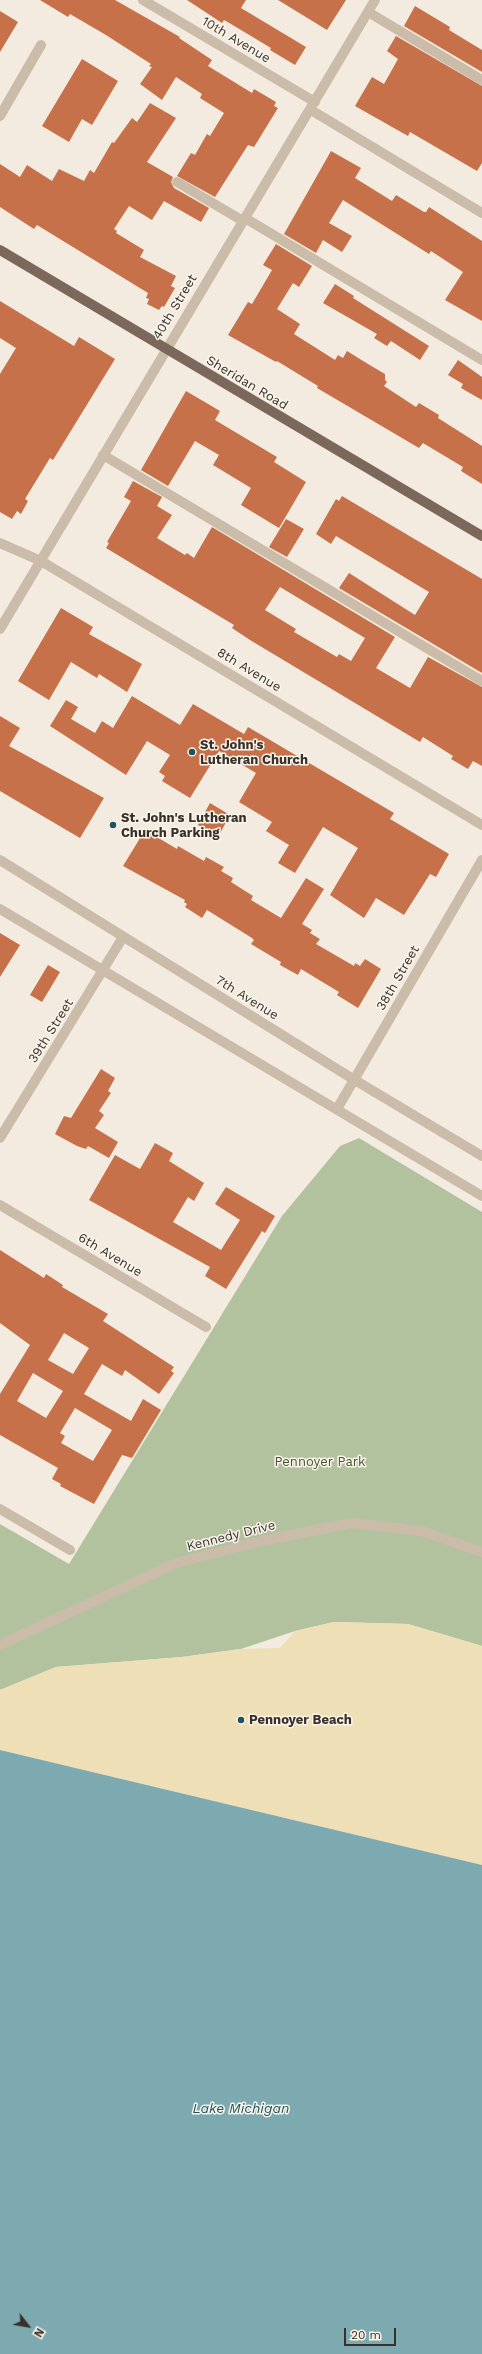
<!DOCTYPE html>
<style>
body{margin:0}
#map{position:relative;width:482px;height:2354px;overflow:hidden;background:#f3ebdf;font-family:"Work Sans",sans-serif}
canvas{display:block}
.north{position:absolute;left:8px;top:2306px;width:40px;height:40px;-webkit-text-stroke:3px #faf5eb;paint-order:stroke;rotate:121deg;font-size:11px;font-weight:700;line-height:16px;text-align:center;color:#39302a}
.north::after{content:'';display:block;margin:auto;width:14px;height:18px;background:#39302a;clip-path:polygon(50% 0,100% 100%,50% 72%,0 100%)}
.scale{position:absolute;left:344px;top:2328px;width:52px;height:18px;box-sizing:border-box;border:2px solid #39302a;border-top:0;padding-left:5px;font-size:12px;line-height:14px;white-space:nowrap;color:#39302a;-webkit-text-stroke:3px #faf5eb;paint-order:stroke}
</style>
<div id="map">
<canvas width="482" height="2354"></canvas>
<div class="north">N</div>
<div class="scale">20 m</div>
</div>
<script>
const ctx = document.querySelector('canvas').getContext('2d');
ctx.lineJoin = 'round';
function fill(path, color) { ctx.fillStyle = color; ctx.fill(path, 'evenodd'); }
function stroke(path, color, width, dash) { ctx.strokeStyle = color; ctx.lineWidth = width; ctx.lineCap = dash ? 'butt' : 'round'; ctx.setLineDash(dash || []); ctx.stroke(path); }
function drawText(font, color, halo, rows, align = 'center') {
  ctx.font = font + ' "Work Sans",sans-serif'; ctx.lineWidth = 3; ctx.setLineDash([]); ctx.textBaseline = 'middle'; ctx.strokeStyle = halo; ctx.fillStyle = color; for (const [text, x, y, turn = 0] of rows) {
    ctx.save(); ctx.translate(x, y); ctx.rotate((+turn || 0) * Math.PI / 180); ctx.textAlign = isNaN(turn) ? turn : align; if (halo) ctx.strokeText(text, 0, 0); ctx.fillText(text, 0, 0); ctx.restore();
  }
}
const green = new Path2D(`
 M359,1138L482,1212V1646L408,1624L334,1622L295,1631L241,1649L182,1657L56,1667L0,1690V1524L69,1564L282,1216L340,1146Z`);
const sand = new Path2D(`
 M334,1622L408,1624L482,1646V1865L0,1750V1690L56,1667L182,1657L241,1649L280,1648L295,1631Z`);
const water = new Path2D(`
 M0,1750L482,1865V2354H0Z`);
const building = new Path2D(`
 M40,0H115L180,37L179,38L212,60L208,66L252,93L254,89L276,102L274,106L278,108L254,147L248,145L215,197L177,176L191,153L195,155L207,134L210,136L224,113L200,98L202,94L176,77L162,100L140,84L152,67L149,66L151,64L106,35L70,14L68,17Z
 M187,0H246L241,8L306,47L295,65L270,50L271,48L231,24L224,20L222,23Z
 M278,0H346L327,30Z
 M415,6L450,27L449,30L482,50V72L404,26Z
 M0,11L18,22L0,52Z
 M396,36L482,86V163L477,171L410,132L408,136L355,106L372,77L384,84L398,59L387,51Z
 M82,59L118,81L92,125L82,119L69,142L42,126Z
 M150,103L176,118L147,162L173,177L171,182L174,188L209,208L201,222L164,201L152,220L129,206L114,229L117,231L116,233L144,250L140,257L176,276L171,286L175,288L164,307L162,306L159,310L147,304L149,299L146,298L148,293L37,225L34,229L0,207V164L20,177L27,165L52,181L59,169L84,181L90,170L94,173L112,142L114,143L132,118L137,122Z
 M331,151L361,168L355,178L392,201L396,195L424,212H426L429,207L482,241V321L445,300L463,272L431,251L429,254L343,200L329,223L352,236L342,252L323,240L316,253L284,234Z
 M276,244L312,266L299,287L293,283L277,309L300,324L294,334L335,360L338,355L343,358L347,351L368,364L385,374V380L387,382L384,386L416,407L419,403L439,415L438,418L482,446V484L461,471L463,467L423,443L419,448L317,388L318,386L277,361L276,362L228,335L248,302L252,304L272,270L263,265Z
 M335,284L354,296L353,298L429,346L420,360L391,341L387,346L374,338L377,334L323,303Z
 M0,301L74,346L79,337L115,359L53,460L50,458L25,499L28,501L21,514L17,511L12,519L0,512V374L16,348L0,338Z
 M458,360L482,377V400L461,388L463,384L448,375Z
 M186,391L220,411L215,420L277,457L274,462L306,482L279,528L241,505L251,488L213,465L219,455L195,441L168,486L141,470Z
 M133,481L162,497L157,506L172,515L157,538L185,555L187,553L194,558L212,527L395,637L376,668L410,688L428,657L482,687V766L473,761L468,769L451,759L453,756L423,737L420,742L250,640L232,628L234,625L106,548L109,543L107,542L131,501L124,497ZM280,587L365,638L351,661L339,654L337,657L294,632L296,629L265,610Z
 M342,496L482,579V673L339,588L349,573L415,615L429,592L336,536L331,544L316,534L336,499L339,501Z
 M286,519L304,529L287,557L269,547Z
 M61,608L93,627L89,634L142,664L127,692L99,674L97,678L71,662L49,700L18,681Z
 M132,696L180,725L193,704L244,734L248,727L394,813L390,819L449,854L436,877L430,874L404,915L376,898L364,918L330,895L358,848L323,827L295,873L278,863L289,845L266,831L272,822L239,802L256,773L219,751L190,798L162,781L165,776L159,772L170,755L147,741L126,775L50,726L66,700L78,707L71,719L95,733L102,721L113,728Z
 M0,716L20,728L9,746L104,798L80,838L0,791Z
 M210,803L230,815L218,837L198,825Z
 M145,830L177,849L178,846L204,861L206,857L224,867L221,871L233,878L231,882L253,896L251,900L281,918L306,878L324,889L302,924L312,930L310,933L320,939L316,944L354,966L355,963L360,966L365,959L381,969L358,1008L337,995L339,992L301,969L298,975L280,965L281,962L251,944L254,940L252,938L207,910L202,918L185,907L187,904L184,902L185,900L123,866Z
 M0,933L20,945L0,977Z
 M48,965L60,972L42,1002L30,995Z
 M101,1069L115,1078L108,1091L111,1093L99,1111L104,1115L95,1128L118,1142L109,1158L88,1146L86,1149L77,1146L55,1134L64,1116L71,1118Z
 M155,1143L173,1153L169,1161L204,1183L194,1201L188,1197L173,1222L221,1250L240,1220L215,1204L226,1187L275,1216L265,1233L262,1231L226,1289L205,1276L210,1267L89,1200L115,1155L140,1169Z
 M0,1250L44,1278L46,1274L63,1285L62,1287L108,1314L103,1321L174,1367L171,1371L174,1373L159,1394L125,1370L122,1376L102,1364L84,1394L131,1421L143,1399L161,1410L132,1458L122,1455L94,1504L60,1486L61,1484L52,1479L58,1468L0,1435V1394L30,1345L0,1323ZM64,1333L89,1348L73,1374L48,1360ZM33,1373L63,1391L46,1418L17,1401ZM75,1408L112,1430L93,1461L61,1443L65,1436L60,1433Z`);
const minor = new Path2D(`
 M143,0L315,102
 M368,12L482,80
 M311,110L482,213
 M0,116L41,45
 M177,182L243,221
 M245,218L482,360
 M103,455L482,681
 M0,543L41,561L482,825
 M0,629L375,0
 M0,860L353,1079L482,1156
 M0,909L482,1196
 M337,1109L482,860
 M0,1138L123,937
 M0,1205L206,1327
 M0,1509L70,1550
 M0,1645L176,1563L261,1541L352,1523L422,1531L482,1552`);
const major = new Path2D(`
 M0,250L482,536`);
const markers = [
 [192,752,4,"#1f525b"],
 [113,825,4,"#1f525b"],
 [241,1720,4,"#1f525b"]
];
const streetNames = [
 ["10th Avenue",236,40,31],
 ["40th Street",175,307,-59],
 ["Sheridan Road",247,383,31],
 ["8th Avenue",249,670,31],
 ["38th Street",398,978,-60],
 ["7th Avenue",247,998,32],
 ["39th Street",51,1031,-58],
 ["6th Avenue",110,1255,31],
 ["Kennedy Drive",231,1536,-14]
];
const poiNames = [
 ["St. John's",200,745],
 ["Lutheran Church",200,760],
 ["St. John's Lutheran",121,818],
 ["Church Parking",121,833],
 ["Pennoyer Beach",249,1720]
];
const parkNames = [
 ["Pennoyer Park",320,1462]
];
const waterNames = [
 ["Lake Michigan",241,2109]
];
fill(green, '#b3c29e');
fill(sand, '#eedfb6');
fill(water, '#7daab0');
fill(building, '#c67149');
stroke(minor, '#cbbcaa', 10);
stroke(major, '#7b685b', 10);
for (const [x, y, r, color] of markers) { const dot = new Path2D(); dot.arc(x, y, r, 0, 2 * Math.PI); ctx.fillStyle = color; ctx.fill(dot); stroke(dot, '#faf5eb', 1.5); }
drawText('13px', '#39302a', '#faf5eb', streetNames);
drawText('bold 13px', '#39302a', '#faf5eb', poiNames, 'left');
drawText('13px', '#45572d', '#faf5eb', parkNames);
drawText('italic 14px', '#1f525b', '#faf5eb', waterNames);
</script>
